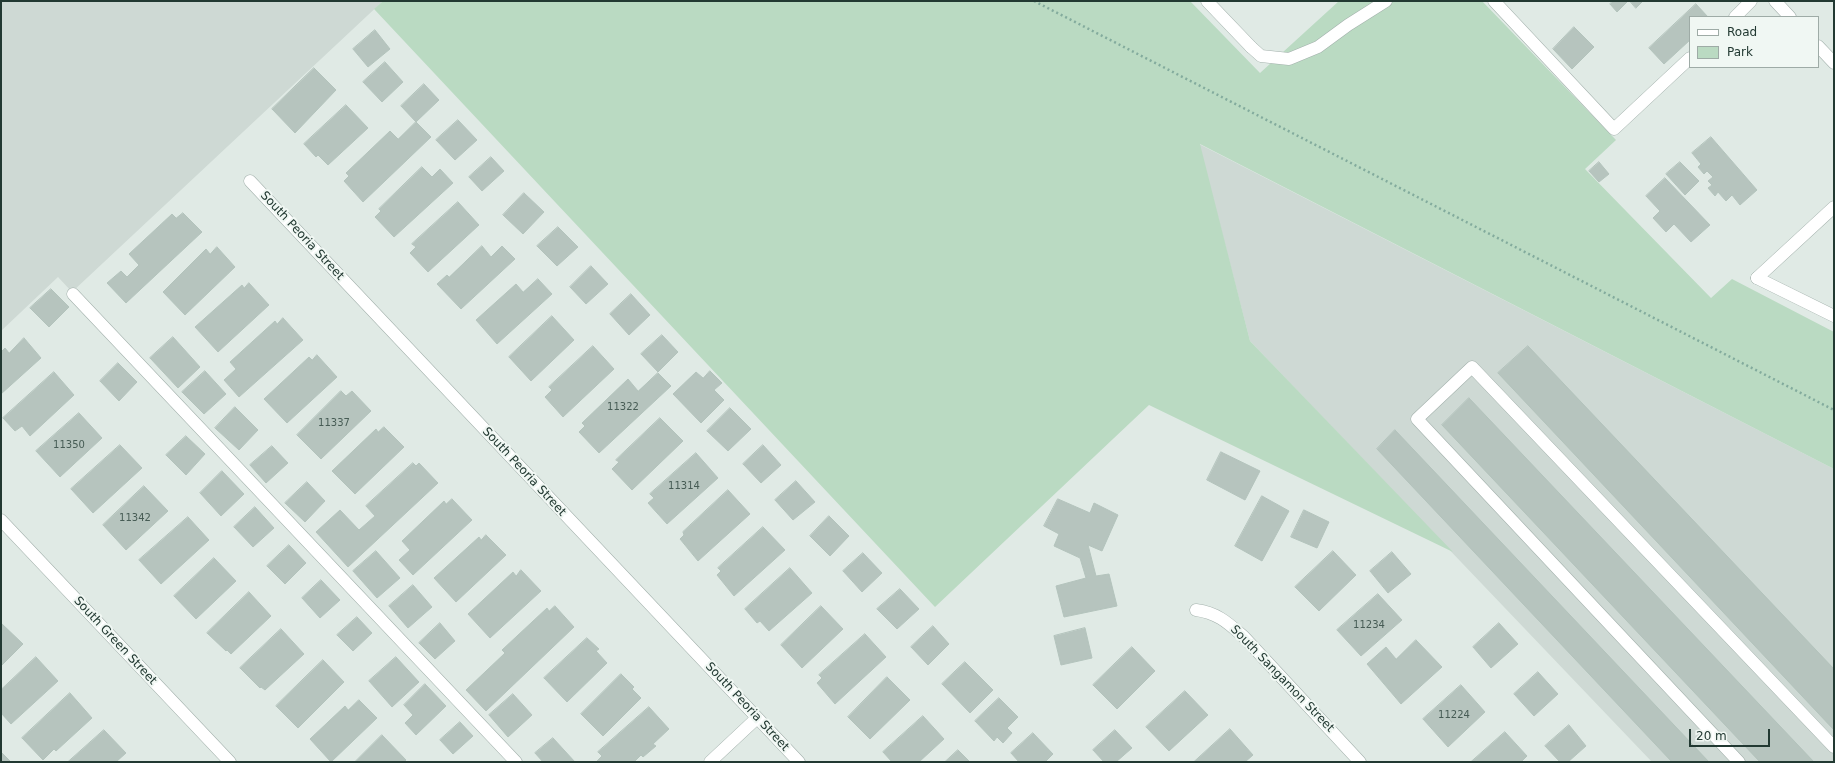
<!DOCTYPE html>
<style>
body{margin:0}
#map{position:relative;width:1835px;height:763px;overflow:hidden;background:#e0eae5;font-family:"DejaVu Sans",sans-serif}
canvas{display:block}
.frame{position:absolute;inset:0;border:2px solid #223932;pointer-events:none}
.legend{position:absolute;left:1689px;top:16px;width:130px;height:52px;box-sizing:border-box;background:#f0f7f3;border:1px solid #9eaba6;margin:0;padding:5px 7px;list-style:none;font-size:12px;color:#223932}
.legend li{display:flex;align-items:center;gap:8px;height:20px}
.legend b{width:20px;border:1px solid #9eaba6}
.scale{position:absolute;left:1689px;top:729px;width:81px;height:18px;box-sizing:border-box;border:2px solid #223932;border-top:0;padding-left:5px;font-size:12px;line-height:14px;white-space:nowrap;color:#223932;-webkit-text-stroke:3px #f0f7f3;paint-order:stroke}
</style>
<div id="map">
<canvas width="1835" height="763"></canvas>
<div class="frame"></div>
<ul class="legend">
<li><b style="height:5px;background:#fff"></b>Road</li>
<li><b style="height:11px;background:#badac2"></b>Park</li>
</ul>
<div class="scale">20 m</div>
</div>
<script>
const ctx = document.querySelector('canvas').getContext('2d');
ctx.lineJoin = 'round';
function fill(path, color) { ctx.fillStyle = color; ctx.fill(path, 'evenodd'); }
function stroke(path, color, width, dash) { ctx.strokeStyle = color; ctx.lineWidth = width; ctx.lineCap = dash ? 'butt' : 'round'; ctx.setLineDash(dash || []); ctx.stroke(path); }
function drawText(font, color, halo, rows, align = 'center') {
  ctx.font = font + ' "DejaVu Sans",sans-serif'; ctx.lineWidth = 4; ctx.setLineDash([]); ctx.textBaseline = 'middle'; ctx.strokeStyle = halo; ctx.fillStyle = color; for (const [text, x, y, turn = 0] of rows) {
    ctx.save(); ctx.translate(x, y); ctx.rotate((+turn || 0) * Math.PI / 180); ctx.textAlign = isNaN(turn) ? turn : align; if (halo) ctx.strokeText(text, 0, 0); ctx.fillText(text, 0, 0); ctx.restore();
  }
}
const built = new Path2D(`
 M1,1H383L72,292L58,277L1,331Z
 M1199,144L1834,469V762H1652L1250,341Z`);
const green = new Path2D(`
 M383,1H1190L1260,73L1339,1H1482L1616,140L1585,169L1711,298L1732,279L1834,332V469L1200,144L1250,341L1453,552L1149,405L935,607L374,9Z`);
const building = new Path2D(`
 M1613,1H1628L1617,12L1610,4Z
 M1630,1H1643L1636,8Z
 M1696,4L1708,17H1690V40L1664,64L1649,48Z
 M1574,27L1594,47L1572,69L1553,49Z
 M375,30L390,49L368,67L353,49Z
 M385,62L403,82L382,102L363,82Z
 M314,68L336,90L295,133L272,109Z
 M424,84L439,100L416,122L401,106Z
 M346,105L368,128L328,165L318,155L316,157L304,144Z
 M458,120L477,140L455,160L436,140Z
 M416,122L431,137L363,202L344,181L349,176L346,173L390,131L398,139Z
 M1711,137L1757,190L1740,205L1732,195L1726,201L1718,192L1715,196L1708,188L1712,185L1708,181L1713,177L1707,171L1704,174L1698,167L1701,164L1692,153Z
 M491,157L504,171L482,191L469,177Z
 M1599,162L1609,174L1599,182L1589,171Z
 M1680,162L1699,181L1685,195L1666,174Z
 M422,167L432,177L440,169L453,183L394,237L375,217L381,211L379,209Z
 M1665,178L1710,225L1691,242L1674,224L1666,232L1653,218L1660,211L1646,196Z
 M524,193L544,212L523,234L503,215Z
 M458,202L479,225L428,272L410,253L416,247L412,244Z
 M183,213L202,232L126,303L107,283L121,271L127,277L139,265L129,254L172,214L176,218Z
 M558,227L578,247L557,266L537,246Z
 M482,246L491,257L502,246L515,259L461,309L437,284L447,275L449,277Z
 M217,247L235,267L185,315L163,292L206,249L210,254Z
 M591,266L608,284L586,304L570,287Z
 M538,279L552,294L497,344L476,320L516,284L523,292Z
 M249,283L269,305L218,352L195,327L242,285L244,288Z
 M51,289L69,307L49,327L30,308Z
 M631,294L650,315L629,335L610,314Z
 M552,316L574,340L531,381L509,357Z
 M283,318L303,340L239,397L224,380L236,369L230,362L275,321L277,324Z
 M662,335L678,352L658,372L641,354Z
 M173,337L200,367L178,388L150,358Z
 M24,338L41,358L1,394V352L5,348L9,353Z
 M593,346L614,369L563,417L545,397L552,390L549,387Z
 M1528,346L1834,669V730L1498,373Z
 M317,355L337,377L287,423L264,399L309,357L312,360Z
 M118,363L137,382L119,401L100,381Z
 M205,371L226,394L204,414L182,392Z
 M710,371L722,383L714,390L724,400L701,423L673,394L696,372L703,378Z
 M54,372L74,395L30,436L22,426L15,431L3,418Z
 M658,373L671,386L599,453L579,432L585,426L582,423L628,379L638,391Z
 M341,391L346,396L352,391L371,411L321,459L297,435Z
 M1469,398L1814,762H1760L1442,425Z
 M235,407L258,430L239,450L215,428Z
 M730,408L751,429L728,451L707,431Z
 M79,413L102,438L60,477L36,451Z
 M660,418L683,441L632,490L612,469L619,462L616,460Z
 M384,427L404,447L355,494L332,471L376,429L378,432Z
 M1395,430L1709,762H1672L1377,449Z
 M186,436L205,454L186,475L166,455Z
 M120,445L142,468L93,513L71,489Z
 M763,445L781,465L761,483L743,464Z
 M272,446L288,463L266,483L250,465Z
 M1221,452L1260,471L1245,500L1207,480Z
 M696,453L718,478L667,524L648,503L654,498L650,494Z
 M413,463L416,466L419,463L438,483L348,567L316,532L340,510L359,530L375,516L366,506Z
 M222,471L244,494L221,516L200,493Z
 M796,481L815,502L793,520L775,500Z
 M307,482L325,501L305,522L285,503Z
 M144,486L168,511L126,550L103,525Z
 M728,490L750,514L698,561L680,539L684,535L683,532Z
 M1262,496L1289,511L1262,561L1235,546Z
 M452,499L472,520L413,575L399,560L410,550L402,541L444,501L446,504Z
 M1058,499L1090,513L1094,503L1118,515L1102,551L1088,545L1096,576L1109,574L1117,606L1064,617L1056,586L1086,578L1080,558L1054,546L1059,534L1044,526Z
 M255,507L274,528L253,547L234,527Z
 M1304,510L1329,522L1317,548L1291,537Z
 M829,516L849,536L830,556L810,536Z
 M188,517L209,540L161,584L139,560Z
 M763,527L785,550L734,596L717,575L721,571L718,568Z
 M486,535L506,555L456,602L434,578L479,537L481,540Z
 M289,545L306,563L285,584L267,566Z
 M376,551L400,578L377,598L353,571Z
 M1333,551L1356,575L1319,611L1295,587Z
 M1392,552L1411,574L1388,593L1370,571Z
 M863,553L882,573L862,592L843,571Z
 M214,558L236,581L196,619L174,596Z
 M790,568L812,593L769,631L760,621L757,623L745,609Z
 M521,570L541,591L490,638L468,614L513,572L516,576Z
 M321,580L340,600L320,618L302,598Z
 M413,585L432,607L408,628L389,606Z
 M900,589L919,609L897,629L877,609Z
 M249,592L271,616L231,654L227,650L226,651L207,633Z
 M1378,594L1402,620L1361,656L1337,630Z
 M555,606L574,627L486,711L466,690L505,653L502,650L547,608L549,611Z
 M821,606L843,629L802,668L781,645Z
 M357,617L372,633L353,651L337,635Z
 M1,623L23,644L1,666Z
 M440,623L455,641L435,659L419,643Z
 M1499,623L1518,644L1491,668L1473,647Z
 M933,626L949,644L928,665L911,647Z
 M1085,628L1092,658L1061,665L1054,636Z
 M281,629L304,654L265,690L261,687L260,688L240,668Z
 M865,634L886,657L835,704L817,683L822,678L819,675Z
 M587,638L599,649L596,651L607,663L567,702L544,678Z
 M1416,640L1442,667L1401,704L1367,664L1386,647L1396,659Z
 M1132,647L1155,671L1117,709L1093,685Z
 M36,657L58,681L11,724L1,713V690Z
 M396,657L419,682L392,707L369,681Z
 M323,660L344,682L298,728L276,706Z
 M965,662L993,690L970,713L942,684Z
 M1538,672L1558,694L1534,716L1514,694Z
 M621,674L634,687L632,689L641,698L603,736L581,714Z
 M887,677L910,700L870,739L848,717Z
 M425,684L446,706L416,735L405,723L413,715L404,705Z
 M1461,685L1485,712L1448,747L1423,719Z
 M1185,691L1208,715L1169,751L1146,727Z
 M70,693L92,718L56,751L54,749L43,760L22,738Z
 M513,694L532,715L508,737L489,715Z
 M999,698L1018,717L1007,728L1012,733L1003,743L997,737L994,741L975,721Z
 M359,700L377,718L331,762L310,739L345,706L348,710Z
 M649,707L669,729L653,744L656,746L643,757L641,755L634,762H596L602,756L598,752Z
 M923,716L944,739L919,762H892L883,752Z
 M460,722L473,736L453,754L440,740Z
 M1569,725L1586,746L1568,762H1560L1545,746Z
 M1230,729L1253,755L1245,762H1194Z
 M104,730L126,753L116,762H68Z
 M1115,730L1132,748L1116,762H1104L1093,750Z
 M1505,732L1527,756L1521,762H1471Z
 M1033,733L1053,754L1045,762H1019L1011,753Z
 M382,735L406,760L404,762H355Z
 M553,738L575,762H543L535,753Z
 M958,750L970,762H945Z
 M1,752L11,762H1Z`);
const path = new Path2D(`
 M1034,1L1834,410`);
const service = new Path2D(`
 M1494,1L1614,129L1690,58
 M1735,17L1751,1
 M1251,47L1261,56L1289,59L1318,47L1348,25L1386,1
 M1757,278L1834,316
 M73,294L516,762
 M1739,762L1417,419L1472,367L1834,747`);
const minor = new Path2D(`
 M1207,1L1251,47
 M1775,1L1790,17
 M1818,46L1834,63
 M250,181L799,762
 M1757,278L1834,207
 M1,520L230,762
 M1196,610C1218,613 1228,623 1244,637L1360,762
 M710,762L757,718`);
const numberNames = [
 ["11322",623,407],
 ["11337",334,423],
 ["11350",69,445],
 ["11314",684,486],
 ["11342",135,518],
 ["11234",1369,625],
 ["11224",1454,715]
];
const streetNames = [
 ["South Peoria Street",302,236,47],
 ["South Peoria Street",524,472,47],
 ["South Green Street",115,641,47],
 ["South Sangamon Street",1282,679,46],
 ["South Peoria Street",747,707,47]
];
fill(built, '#ced9d4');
fill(green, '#badac2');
fill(building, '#b6c4be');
stroke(building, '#b3c3bc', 1);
stroke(service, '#a3b1ac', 13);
stroke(minor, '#a3b1ac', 13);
stroke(path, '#83ab9d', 2.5, [2, 3]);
stroke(service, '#fff', 12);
stroke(minor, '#fff', 12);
drawText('10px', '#475c55', null, numberNames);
drawText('12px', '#223932', '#f0f7f3', streetNames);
</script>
